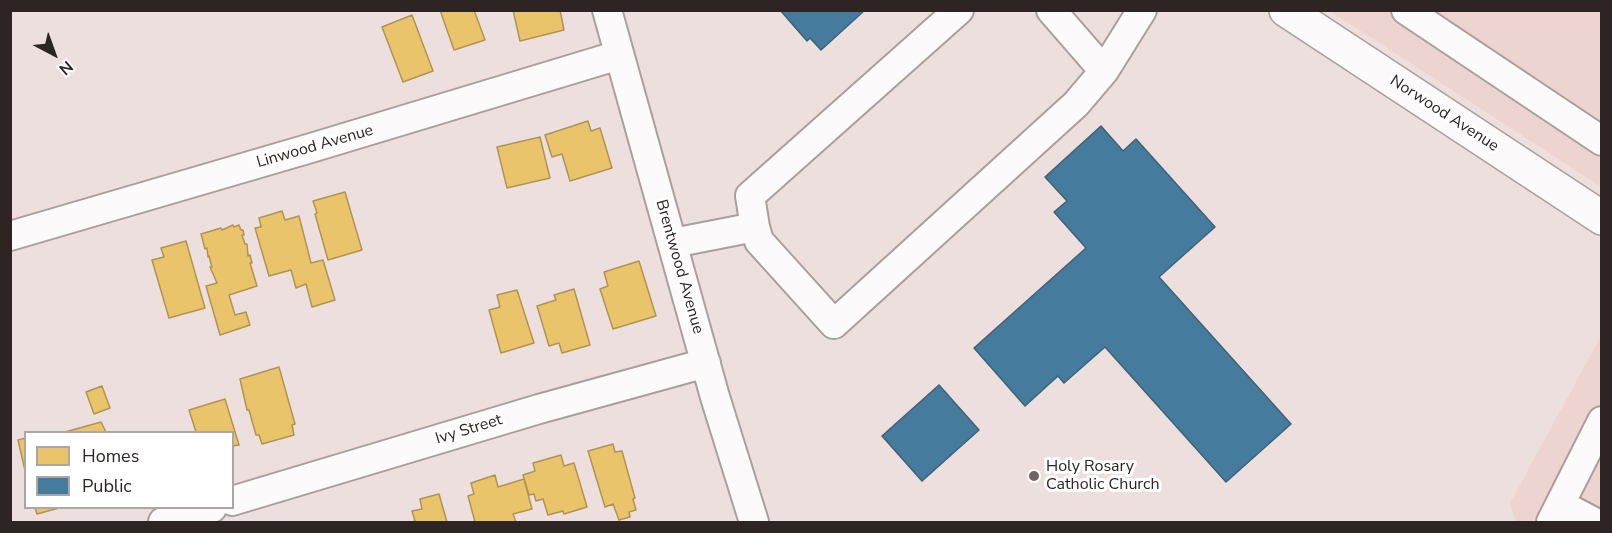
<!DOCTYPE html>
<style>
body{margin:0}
#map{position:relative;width:1612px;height:533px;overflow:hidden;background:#eddfdd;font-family:"Nunito Sans",sans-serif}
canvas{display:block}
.frame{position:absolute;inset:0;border:12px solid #2d2423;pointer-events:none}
.legend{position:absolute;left:24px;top:431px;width:210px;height:78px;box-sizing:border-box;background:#fff;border:2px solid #aba7a7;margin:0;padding:8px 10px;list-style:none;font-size:18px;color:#2d2423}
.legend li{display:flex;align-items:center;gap:12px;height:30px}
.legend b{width:30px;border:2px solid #aba7a7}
.north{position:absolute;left:24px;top:24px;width:60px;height:60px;-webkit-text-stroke:4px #fff;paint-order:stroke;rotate:139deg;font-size:16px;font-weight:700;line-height:24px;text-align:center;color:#2d2423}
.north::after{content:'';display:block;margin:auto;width:21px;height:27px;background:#2d2423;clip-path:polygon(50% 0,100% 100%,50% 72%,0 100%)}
</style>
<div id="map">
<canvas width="1612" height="533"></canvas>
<div class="frame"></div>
<ul class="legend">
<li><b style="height:16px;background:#e9c46a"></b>Homes</li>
<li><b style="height:16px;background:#457b9d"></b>Public</li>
</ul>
<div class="north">N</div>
</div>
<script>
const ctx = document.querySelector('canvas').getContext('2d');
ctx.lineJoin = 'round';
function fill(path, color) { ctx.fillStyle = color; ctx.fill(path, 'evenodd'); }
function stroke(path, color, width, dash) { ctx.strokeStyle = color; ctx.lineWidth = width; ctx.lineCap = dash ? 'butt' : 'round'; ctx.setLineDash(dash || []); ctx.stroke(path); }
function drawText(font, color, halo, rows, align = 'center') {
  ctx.font = font + ' "Nunito Sans",sans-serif'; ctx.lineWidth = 6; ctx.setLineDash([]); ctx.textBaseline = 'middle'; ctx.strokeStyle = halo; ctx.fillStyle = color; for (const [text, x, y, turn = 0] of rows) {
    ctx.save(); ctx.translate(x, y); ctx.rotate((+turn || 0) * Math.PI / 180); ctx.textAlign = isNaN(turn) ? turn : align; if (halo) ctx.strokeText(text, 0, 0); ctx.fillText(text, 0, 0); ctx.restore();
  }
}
const built = new Path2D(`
 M1330,11H1601V187L1577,171Z
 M1601,336V522H1516L1510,503Z`);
const homes = new Path2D(`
 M440,10H474L485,40L454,50Z
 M513,10H560L564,30L520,41Z
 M412,15L433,71L403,82L382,27Z
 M588,121L591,131L600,128L612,168L570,181L562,154L552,157L545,135Z
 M540,137L550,178L507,188L497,147Z
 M345,192L362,250L328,260L315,214L317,213L313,201Z
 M282,211L285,220L299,216L311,263L323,260L335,300L312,307L306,284L296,288L291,270L269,276L255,228L261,227L259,218Z
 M233,225L234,227L239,225L241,230H243L244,235H242L245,244H247L248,256L250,255L252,263H250L257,286L229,295L235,315L246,312L250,325L220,335L206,286L217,283L210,267H212L209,256L208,257L207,248L205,249L201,234L221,228L222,230Z
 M186,241L205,308L169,318L152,260L164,257L161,248Z
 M639,261L656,316L613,329L600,289L608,286L604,272Z
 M574,289L590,345L562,353L559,343L549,346L537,306L556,300L554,295Z
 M517,290L534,343L501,353L489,310L500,307L497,295Z
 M279,367L295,424L292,425L294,435L262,444L259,435H256L249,410H247L240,379Z
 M102,386L110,408L94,414L86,392Z
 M225,399L239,445L232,446V432H196L189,410Z
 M101,422L106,432H65Z
 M26,438V475L18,440Z
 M613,444L615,452L622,451L635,498L633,499L636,510L629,512L630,517L619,520L613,504L605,507L588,451Z
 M561,455L564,466L574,463L587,507L564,514L563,511L548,515L543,499L536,501L534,494L529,495L523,475L535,471L533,463Z
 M495,475L498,487L524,479L532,509L513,514L516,522H475L468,496L474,494L471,483Z
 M439,494L447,522H412L415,521L412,511L422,509L420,499Z
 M35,508H59L37,514Z`);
const public = new Path2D(`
 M780,10H865L821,50L810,38L807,41Z
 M1101,126L1123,151L1136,139L1215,227L1159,277L1291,424L1226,482L1105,347L1064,383L1058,376L1025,406L974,348L1086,248L1054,212L1067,201L1045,177Z
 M939,385L979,430L922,481L882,436Z`);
const minor = new Path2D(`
 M607,10L715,397L754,522
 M1051,10L1104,71
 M1406,10L1602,141
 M755,227L750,196L959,10
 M10,236L311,148L619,55
 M673,243L755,227L759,241L834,324L1076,104L1104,71L1142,10
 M232,501L539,409L706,363
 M1560,504L1594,522
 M163,522L212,508
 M1551,522L1602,421`);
const major = new Path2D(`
 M1286,10L1602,218`);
const markers = [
 [1034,476,6,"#706564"]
];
const streetNames = [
 ["Norwood Avenue",1444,114,33],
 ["Linwood Avenue",315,147,-16],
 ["Brentwood Avenue",679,267,74],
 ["Ivy Street",469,430,-17]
];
const poiNames = [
 ["Holy Rosary",1046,467],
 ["Catholic Church",1046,485]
];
fill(built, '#eed4d1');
fill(homes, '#e9c46a');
stroke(homes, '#b19455', 1.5);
fill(public, '#457b9d');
stroke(public, '#3e6178', 1.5);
stroke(minor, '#a99f9d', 32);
stroke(major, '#a99f9d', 36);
stroke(minor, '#fcfafa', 28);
stroke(major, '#fcfafa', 33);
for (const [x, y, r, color] of markers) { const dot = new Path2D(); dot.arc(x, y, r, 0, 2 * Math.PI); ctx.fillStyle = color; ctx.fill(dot); stroke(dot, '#fff', 2); }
drawText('16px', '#2d2423', '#fff', streetNames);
drawText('16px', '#2d2423', '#fff', poiNames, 'left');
</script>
